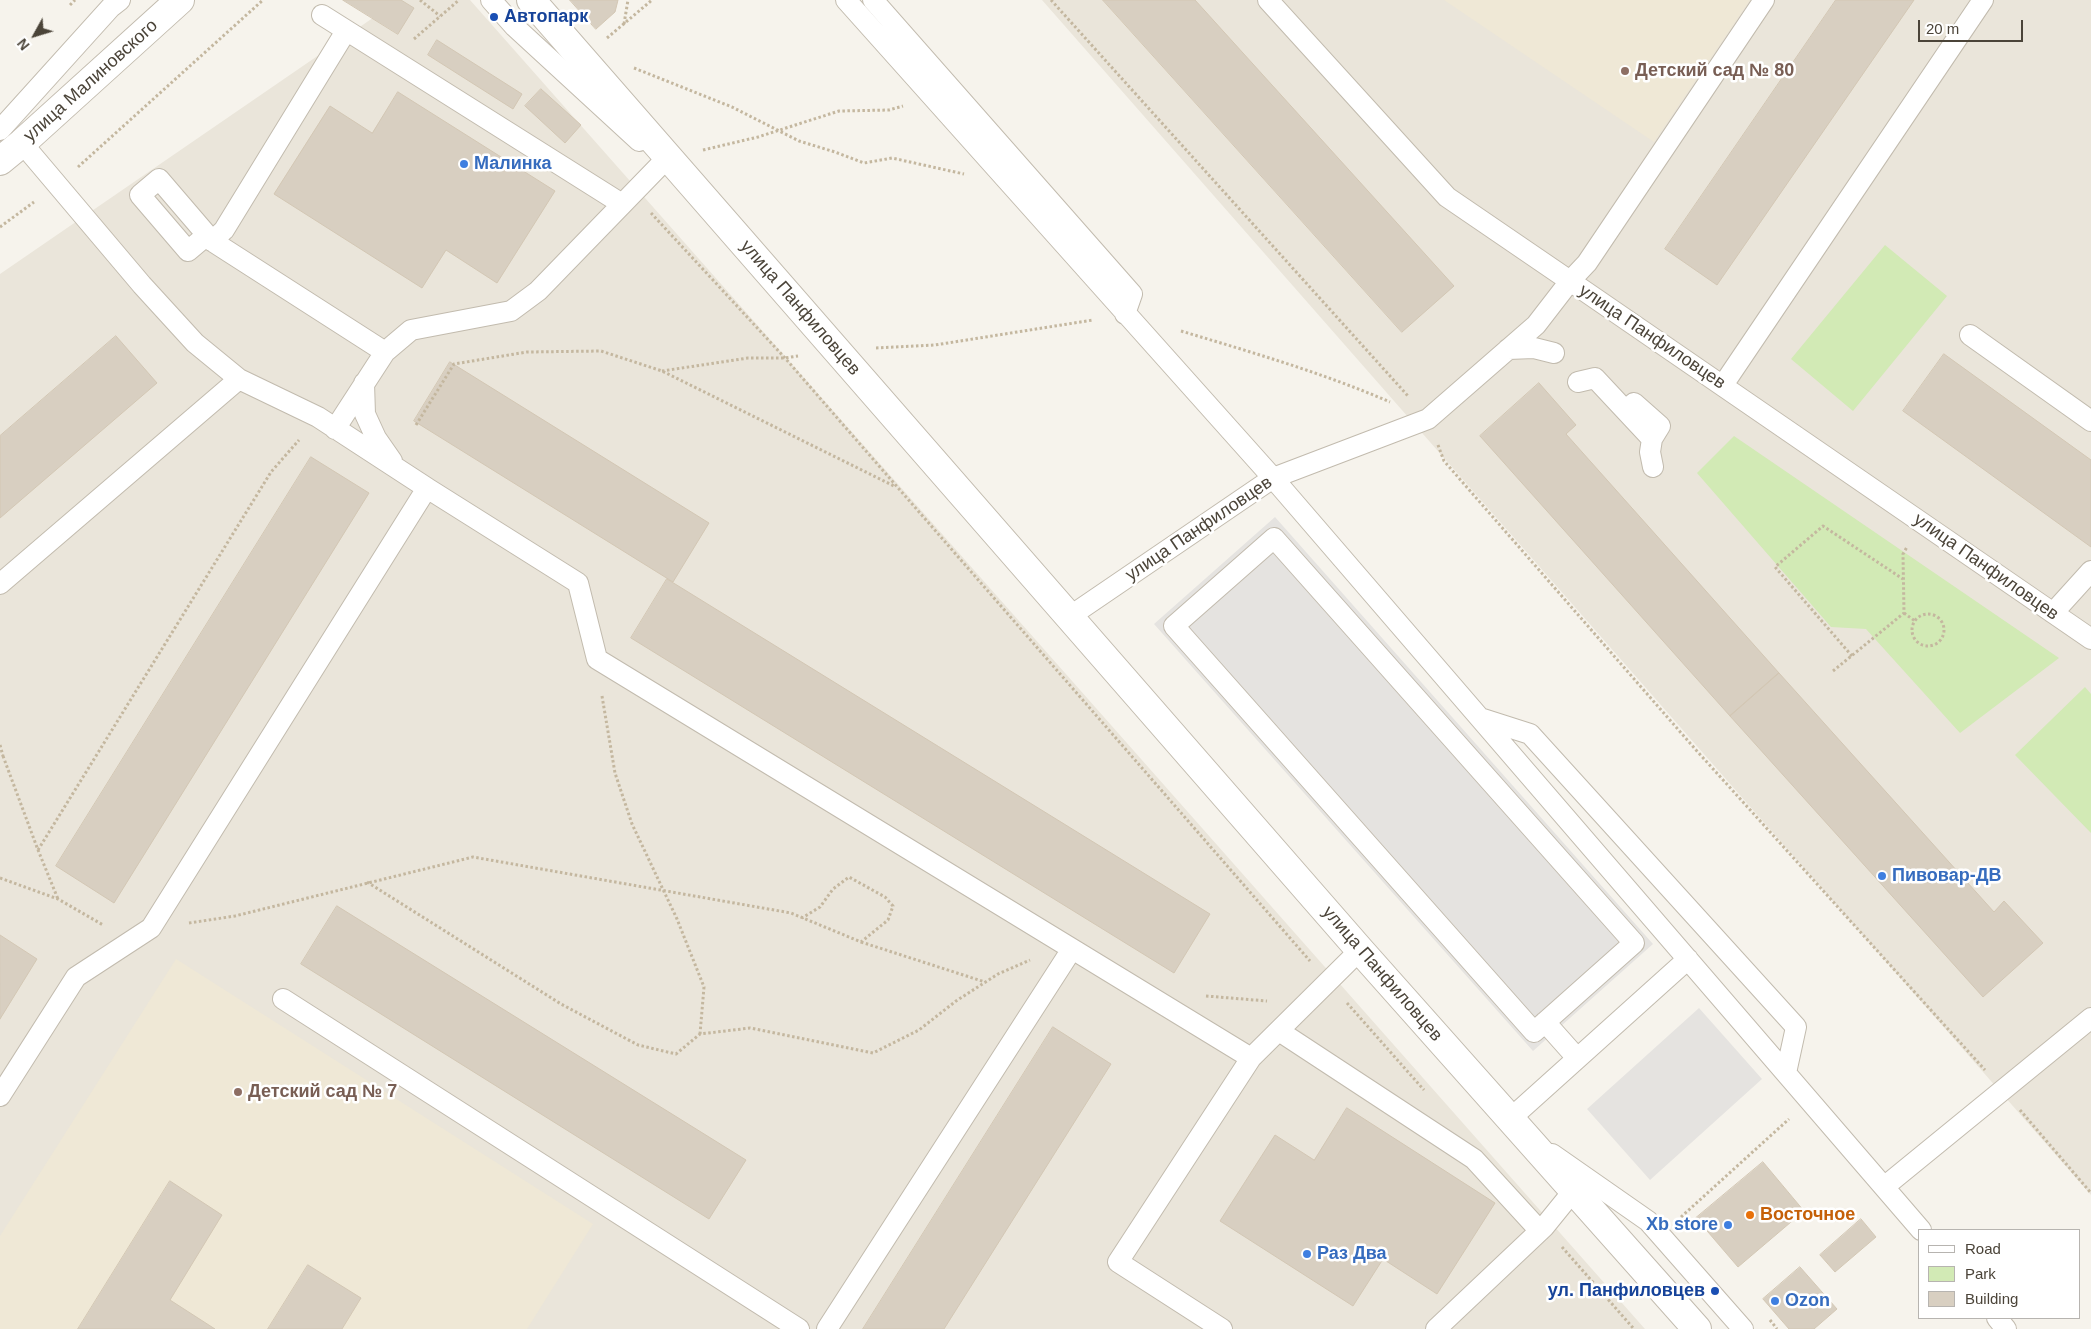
<!DOCTYPE html>
<meta charset="utf-8">
<style>
body{margin:0}
#map{position:relative;width:2091px;height:1329px;overflow:hidden;background:#f6f3ec;font-family:Helvetica,sans-serif}
canvas{display:block}
.legend{position:absolute;left:1918px;top:1229px;width:162px;height:90px;box-sizing:border-box;background:#fff;border:1px solid #b7b4b0;margin:0;padding:6px 9px;list-style:none;font-size:15px;color:#4b4439}
.legend li{display:flex;align-items:center;gap:10px;height:25px}
.legend b{width:25px;border:1px solid #b7b4b0}
.north{position:absolute;left:10px;top:10px;width:50px;height:50px;-webkit-text-stroke:4px #fff;paint-order:stroke;rotate:231deg;font-size:14px;font-weight:700;line-height:20px;text-align:center;color:#4b4439}
.north::after{content:'';display:block;margin:auto;width:18px;height:22px;background:#4b4439;clip-path:polygon(50% 0,100% 100%,50% 72%,0 100%)}
.scale{position:absolute;left:1918px;top:20px;width:105px;height:22px;box-sizing:border-box;border:2px solid #4b4439;border-top:0;padding-left:6px;font-size:15px;line-height:18px;white-space:nowrap;color:#4b4439;-webkit-text-stroke:4px #fff;paint-order:stroke}
</style>
<div id="map">
<canvas width="2091" height="1329"></canvas>
<ul class="legend">
<li><b style="height:6px;background:#fff"></b>Road</li>
<li><b style="height:14px;background:#d2eab5"></b>Park</li>
<li><b style="height:14px;background:#d8cfc1"></b>Building</li>
</ul>
<div class="north">N</div>
<div class="scale">20 m</div>
</div>
<script>
const ctx = document.querySelector('canvas').getContext('2d');
ctx.lineJoin = 'round';
function fill(path, color) { ctx.fillStyle = color; ctx.fill(path, 'evenodd'); }
function stroke(path, color, width, dash) { ctx.strokeStyle = color; ctx.lineWidth = width; ctx.lineCap = dash ? 'butt' : 'round'; ctx.setLineDash(dash || []); ctx.stroke(path); }
function drawText(font, color, halo, rows, align = 'center') {
  ctx.font = font + ' Helvetica,sans-serif'; ctx.lineWidth = 5; ctx.setLineDash([]); ctx.textBaseline = 'middle'; ctx.strokeStyle = halo; ctx.fillStyle = color; for (const [text, x, y, turn = 0] of rows) {
    ctx.save(); ctx.translate(x, y); ctx.rotate((+turn || 0) * Math.PI / 180); ctx.textAlign = isNaN(turn) ? turn : align; if (halo) ctx.strokeText(text, 0, 0); ctx.fillText(text, 0, 0); ctx.restore();
  }
}
const residential = new Path2D(`
 M399,0H470L1645,1329H0V274Z
 M1042,0H2091V1195Z`);
const education = new Path2D(`
 M1444,0H1750L1654,142Z
 M176,959L593,1224L527,1329H0V1236Z`);
const green = new Path2D(`
 M1885,245L1947,296L1853,411L1791,359Z
 M1734,436L2059,658L1960,733L1866,629L1831,627L1697,473Z
 M2085,687L2091,694V833L2015,755Z`);
const parking = new Path2D(`
 M1275,517L1653,944L1533,1051L1154,624Z
 M1699,1008L1762,1079L1650,1180L1587,1109Z`);
const building = new Path2D(`
 M343,0H401L414,8L398,34Z
 M570,0H618L615,12L596,29Z
 M1103,0H1195L1454,286L1402,332Z
 M1836,0H1914L1717,285L1665,249Z
 M437,40L522,94L513,109L428,55Z
 M541,89L581,125L565,143L525,106Z
 M398,92L555,191L497,283L446,250L422,288L274,194L330,106L372,133Z
 M116,336L157,383L0,518V436Z
 M1944,354L2091,460V547L1903,411Z
 M450,362L709,523L673,582L414,421Z
 M1539,383L1576,425L1566,434L1779,673L1730,716L1480,436Z
 M311,457L369,493L114,903L56,866Z
 M667,579L1210,914L1174,973L631,638Z
 M1779,673L1994,912L2004,901L2043,943L1983,997L1730,716Z
 M337,906L746,1160L709,1219L301,964Z
 M0,935L37,959L0,1019Z
 M1053,1027L1111,1064L944,1329H863Z
 M1347,1108L1495,1203L1437,1294L1383,1259L1353,1306L1220,1221L1275,1135L1314,1160Z
 M1763,1162L1804,1211L1738,1267L1696,1218Z
 M170,1181L222,1215L170,1300L215,1329H78Z
 M1861,1219L1876,1237L1835,1272L1820,1255Z
 M308,1265L361,1298L342,1329H268Z
 M1800,1267L1837,1309L1814,1329H1789L1763,1299Z`);
const path = new Path2D(`
 M420,0L440,16
 M1051,0L1408,396
 M70,5L75,0
 M624,24L628,0
 M607,38L652,0
 M414,39L459,0
 M634,68L732,107L799,141L835,152L864,163L892,158L964,174
 M703,150L758,137L839,111L889,110L903,106
 M78,167L263,0
 M651,213L785,358L1310,961
 M0,227L34,202
 M1181,331C1251,352 1323,373 1390,402
 M876,348L935,345L1093,320
 M662,371L748,358H785L798,356
 M416,425L454,364L527,352L601,351L662,371L894,486
 M1438,445L1444,461L1696,750L1985,1070
 M1904,613L1915,621
 M1912 630a16 16 0 1 1 32 0a16 16 0 1 1-32 0Z
 M1852,656L1775,567L1823,526L1903,579
 M1833,671L1904,613L1903,554L1907,547
 M602,696L615,773L632,824L677,919L704,987L700,1034
 M0,745L3,756H0
 M3,756L38,850L58,899
 M38,850L271,472L299,440
 M0,878L58,899L103,925
 M367,882L561,1004L638,1045L676,1054L700,1034L750,1028L873,1053L919,1030L956,1001L998,974L1030,960
 M189,923L235,916L473,857L791,913L861,942L888,920L893,906L885,897L849,877L833,889L820,907L802,918
 M861,942L985,982
 M1206,996L1267,1001
 M1347,1003L1424,1090
 M2020,1110L2091,1193
 M1681,1217L1789,1119
 M1562,1247L1634,1329
 M1770,1320L1777,1329`);
const service = new Path2D(`
 M491,0L515,27L639,141
 M846,0L1273,478L1921,1230
 M873,0L1132,294L1125,314
 M1268,0L1447,197L1570,281L1587,263L1764,0
 M322,15L622,204
 M0,130L111,7L120,0
 M22,143L142,285L195,343L239,379L318,417L427,488
 M207,235L188,251L140,195L159,179L207,235L212,241L224,230L346,31
 M212,241L385,352
 M1970,335L2091,421
 M1508,349L1534,348L1554,353
 M1578,382L1595,378L1652,439L1650,452L1653,467
 M364,383L365,414L376,438L392,461
 M1723,385L1983,0
 M1634,403L1660,426L1652,439
 M335,429L385,352L411,330L511,311L538,291L669,156
 M1274,538L1634,943L1534,1032L1174,626Z
 M0,584L239,379
 M2053,613L2091,571
 M1069,617L1273,478L1428,419L1536,325L1570,281L2091,639
 M1480,718L1530,734L1796,1027L1786,1073
 M283,999L799,1329
 M1545,1022L1577,1058
 M1279,1031L1474,1159L1540,1231
 M0,1096L76,977L151,928L427,488L578,583L597,659L1251,1058L1360,950
 M1510,1119L1688,959
 M1552,1154L1648,1221L1743,1329
 M1884,1187L2091,1018
 M1997,1318L2006,1329
 M827,1329L1072,949
 M1222,1329L1118,1262L1251,1058
 M1436,1329L1544,1227L1574,1190`);
const tertiary = new Path2D(`
 M531,0L1360,950L1697,1329
 M0,161L22,143L180,0`);
const markers = [
 [494,17,5,"#1a4fb4"],
 [1625,71,5,"#8d6e63"],
 [464,164,5,"#3f7fe0"],
 [1882,876,5,"#3f7fe0"],
 [238,1092,5,"#8d6e63"],
 [1750,1215,5,"#e8710a"],
 [1728,1225,5,"#3f7fe0"],
 [1307,1254,5,"#3f7fe0"],
 [1715,1291,5,"#1a4fb4"],
 [1775,1301,5,"#3f7fe0"]
];
const transitNames = [
 ["Автопарк",504,17],
 ["ул. Панфиловцев",1705,1291,"right"]
];
const educationNames = [
 ["Детский сад № 80",1635,71],
 ["Детский сад № 7",248,1092]
];
const streetNames = [
 ["улица Малиновского",91,81,-42],
 ["улица Панфиловцев",800,308,49],
 ["улица Панфиловцев",1652,337,34],
 ["улица Панфиловцев",1199,529,-34],
 ["улица Панфиловцев",1986,567,35],
 ["улица Панфиловцев",1382,974,49]
];
const shopNames = [
 ["Малинка",474,164],
 ["Пивовар-ДВ",1892,876],
 ["Xb store",1718,1225,"right"],
 ["Раз Два",1317,1254],
 ["Ozon",1785,1301]
];
const foodNames = [
 ["Восточное",1760,1215]
];
fill(residential, '#eae5da');
fill(education, '#efe8d6');
fill(green, '#d2eab5');
fill(parking, '#e5e3e0');
fill(building, '#d8cfc1');
stroke(building, '#d3c7b4', 1);
stroke(service, '#c2bbae', 22);
stroke(tertiary, '#c2bbae', 30);
stroke(path, '#c4b79f', 3, [2.5, 2.5]);
stroke(service, '#fff', 20);
stroke(tertiary, '#fff', 28);
for (const [x, y, r, color] of markers) { const dot = new Path2D(); dot.arc(x, y, r, 0, 2 * Math.PI); ctx.fillStyle = color; ctx.fill(dot); stroke(dot, '#fff', 2); }
drawText('bold 18px', '#164399', '#fff', transitNames, 'left');
drawText('bold 18px', '#785e54', '#fff', educationNames, 'left');
drawText('18px', '#4b4439', '#fff', streetNames);
drawText('bold 18px', '#366cbe', '#fff', shopNames, 'left');
drawText('bold 18px', '#c56008', '#fff', foodNames, 'left');
</script>
